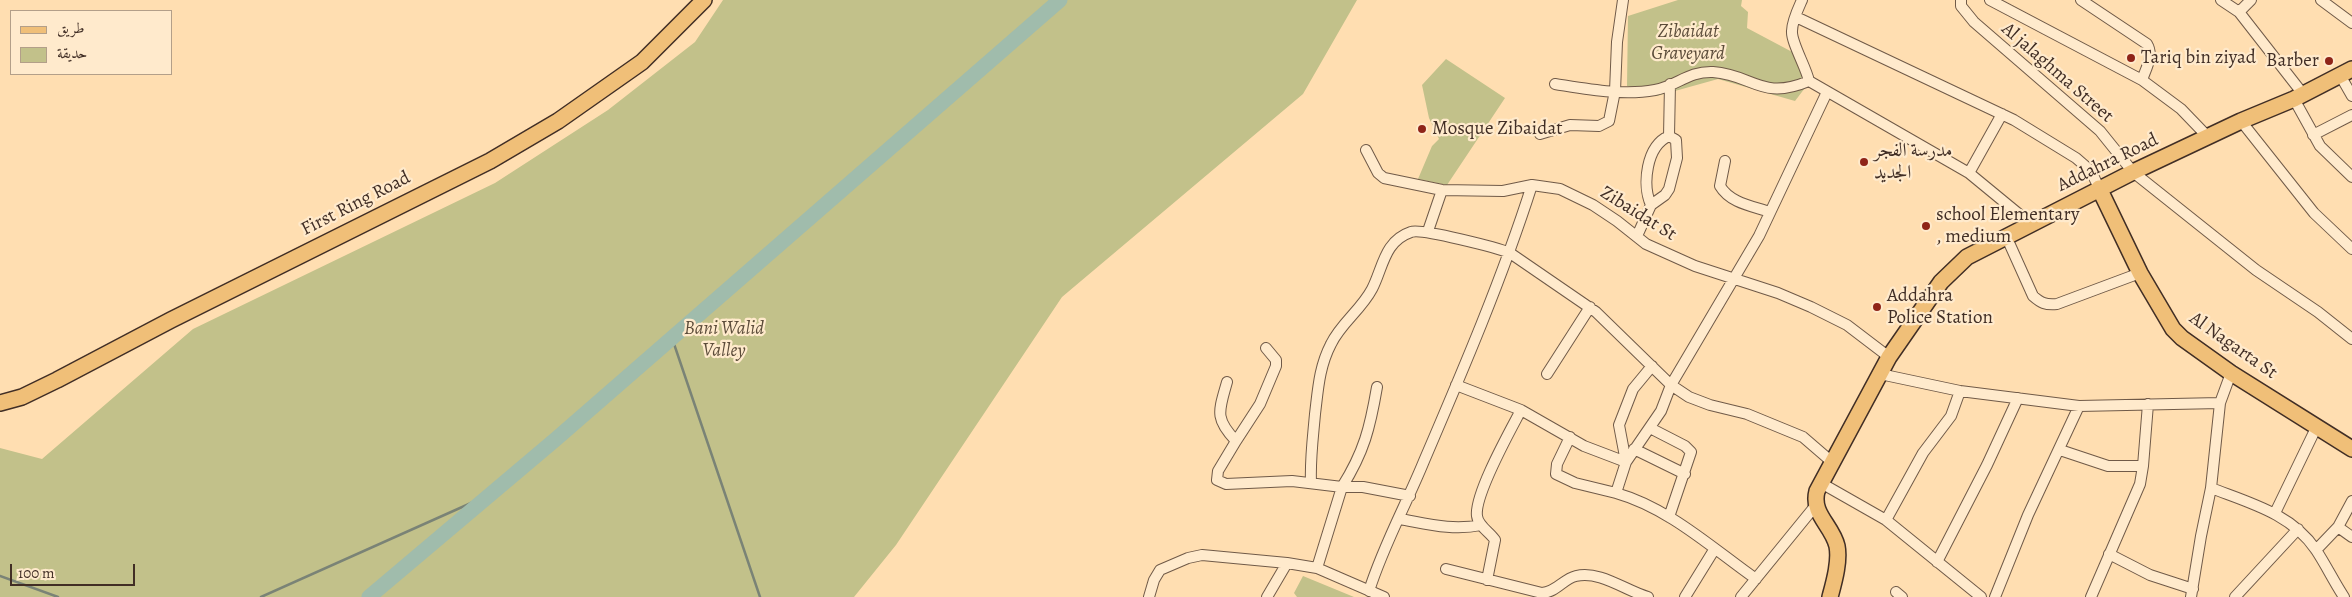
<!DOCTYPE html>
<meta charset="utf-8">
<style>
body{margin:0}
#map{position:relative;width:2352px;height:597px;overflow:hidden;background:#ffdeb1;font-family:Alegreya,Amiri,serif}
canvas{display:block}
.legend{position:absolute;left:10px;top:10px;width:162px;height:65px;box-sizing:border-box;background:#ffeacc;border:1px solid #b39f89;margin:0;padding:6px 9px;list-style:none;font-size:15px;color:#412e25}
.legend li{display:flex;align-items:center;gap:10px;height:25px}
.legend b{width:25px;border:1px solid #b39f89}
.scale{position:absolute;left:10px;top:564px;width:125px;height:22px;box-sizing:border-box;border:2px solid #412e25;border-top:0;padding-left:6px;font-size:15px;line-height:18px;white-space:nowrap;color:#412e25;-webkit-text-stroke:4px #ffeacc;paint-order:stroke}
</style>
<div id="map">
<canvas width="2352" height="597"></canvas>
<ul class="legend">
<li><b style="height:6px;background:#f0bf78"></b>طريق</li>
<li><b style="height:14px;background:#c2c18a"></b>حديقة</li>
</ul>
<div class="scale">100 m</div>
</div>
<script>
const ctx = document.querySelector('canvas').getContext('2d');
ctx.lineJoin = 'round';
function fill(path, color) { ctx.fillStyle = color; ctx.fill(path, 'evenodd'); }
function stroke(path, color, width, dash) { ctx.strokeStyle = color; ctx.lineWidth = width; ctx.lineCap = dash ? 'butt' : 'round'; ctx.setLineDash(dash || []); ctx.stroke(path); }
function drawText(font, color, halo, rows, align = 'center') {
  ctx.font = font + ' Alegreya,Amiri,serif'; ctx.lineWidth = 4.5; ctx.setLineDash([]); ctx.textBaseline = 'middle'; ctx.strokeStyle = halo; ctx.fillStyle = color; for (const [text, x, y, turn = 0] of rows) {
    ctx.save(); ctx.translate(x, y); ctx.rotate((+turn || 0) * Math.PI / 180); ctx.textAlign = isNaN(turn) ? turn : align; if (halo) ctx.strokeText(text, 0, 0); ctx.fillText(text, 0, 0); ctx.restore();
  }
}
const green = new Path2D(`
 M723,0H1357L1303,94L1062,297L896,545L854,597H0V448L42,459L193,329L495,183L608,110L695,42Z
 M1678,0H1742L1741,6L1748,12L1747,28L1796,54L1808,84L1795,101L1718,79L1657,96L1627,86L1628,16Z
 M1446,59L1505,98L1447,185L1418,179L1432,146L1439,139L1429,118L1422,85Z
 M1303,576L1354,597H1297L1294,593Z`);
const stream = new Path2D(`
 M672,338L760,597
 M0,576L58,597
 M261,597L489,495`);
const river = new Path2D(`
 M369,597L556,439L1060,0`);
const minor = new Path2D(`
 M1802,0C1798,9 1792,21 1792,31C1791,42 1806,67 1809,81
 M1961,0V6L1974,22L2100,131L2133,172L2256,270L2318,312L2352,339
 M1990,0L2142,80L2181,109L2207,136
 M2081,0L2147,44C2154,56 2146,68 2142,80
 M2221,0L2239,12L2303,94
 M2321,0L2352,23
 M2239,12L2251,0
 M1796,17L2014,120L2076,158L2091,171L2099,188
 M2340,75L2352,96
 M1555,84C1587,89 1623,96 1655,90C1677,86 1688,71 1713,72C1754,75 1761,101 1809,81L1969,173L2031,224
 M2294,99L2320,146L2352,177
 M2241,121L2314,213L2352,249
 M1540,134L1570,125L1599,126L1609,121L1615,91L1617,42L1623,0
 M2313,135L2352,115
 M1366,150L1378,173L1384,178L1442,190L1503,191L1532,185L1560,189L1593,205L1617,221L1646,244L1695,266L1778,293L1811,307L1847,325L1889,357
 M1725,161L1720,186C1730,203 1752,206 1770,212
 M1969,173L2002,114
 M1651,205C1642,185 1646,146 1669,136L1670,84
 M1428,231L1442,190
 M1637,236L1651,205L1665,195L1669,189L1677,158L1676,140L1669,136
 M2006,236L2033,296C2041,303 2045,305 2057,304L2140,273
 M1547,374L1590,307
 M1880,374L1960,391L2079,406L2220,403
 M1227,382C1219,411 1214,418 1236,441L1218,471L1217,480L1226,484L1292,481L1342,487L1317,568
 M1456,385L1521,410L1584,446L1626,462
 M1650,428L1685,446L1691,452L1669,517
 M1570,437L1557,464L1556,474L1575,483L1616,493
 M1236,441L1260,404L1276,366V360L1266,348
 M1634,449L1685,474
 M2060,450L2108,466H2143
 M1626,462L1619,425L1633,389L1652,366
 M1311,482C1310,459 1313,437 1315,414C1318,390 1319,367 1331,344C1341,323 1361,310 1372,289C1383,268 1384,241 1411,232C1421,228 1498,248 1510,253L1596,312L1671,385L1689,397L1710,405L1747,414L1803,437L1832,462
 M1821,483L1886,520L1981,597
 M1342,487C1364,452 1370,428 1377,387
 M1342,487H1363L1410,496
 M2211,488C2250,503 2292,514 2316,550C2326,565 2334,582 2344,597
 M2275,513L2317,426
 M1400,519C1428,524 1453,531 1481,525
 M1886,520L1923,453L1951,416L1960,391
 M2338,527L2352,537
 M2316,550L2338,527L2352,501
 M2109,554L2150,575L2193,589
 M1937,562L1987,465L2018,398
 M1446,569L1542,593C1557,592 1563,579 1576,576C1600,570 1626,591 1648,597
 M1756,579C1712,548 1669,508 1616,493L1626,462L1661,411L1671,385L1759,236L1827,92
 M1487,580L1495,540C1490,532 1478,526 1477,516C1474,495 1510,431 1521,410
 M1369,591C1383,546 1406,505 1424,461C1463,370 1502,279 1532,185
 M1896,592L1902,597
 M1149,597L1154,580L1160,570L1188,558L1202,555L1287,563L1317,568L1384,597
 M1267,597L1287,563
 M1685,597L1714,550
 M1741,597L1816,505
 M1995,597L2028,515L2079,406
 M2091,597L2140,484L2143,466L2148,404
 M2191,597L2201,536L2211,488L2220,403L2231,373
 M2235,597L2298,529`);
const primary = new Path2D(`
 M2099,188L2140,273L2173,329L2182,338L2231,373L2352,449
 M0,403L22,397L57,380L171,320L490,161L558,121L642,62L704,0
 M1830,597C1834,582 1840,561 1837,546C1832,525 1811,514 1817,491L1889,357L1941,282L1967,257L2133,172L2241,121L2294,99L2352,69`);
const markers = [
 [2131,58,5,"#8f2418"],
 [2329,61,5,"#8f2418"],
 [1422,129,5,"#8f2418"],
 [1864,162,5,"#8f2418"],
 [1926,226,5,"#8f2418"],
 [1877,307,5,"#8f2418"]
];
const parkNames = [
 ["Zibaidat",1688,32],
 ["Graveyard",1688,54],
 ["Bani Walid",724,329],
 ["Valley",724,351]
];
const poiNames = [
 ["Tariq bin ziyad",2141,58],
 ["Barber",2319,61,"right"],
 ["Mosque Zibaidat",1432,129],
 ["مدرسة الفجر",1874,151],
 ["الجديد",1874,173],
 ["school Elementary",1936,215],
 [", medium",1936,237],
 ["Addahra",1887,296],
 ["Police Station",1887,318]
];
const streetNames = [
 ["Al jalaghma Street",2057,73,41],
 ["Addahra Road",2108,163,-26],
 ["First Ring Road",356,204,-27],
 ["Zibaidat St",1638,214,32],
 ["Al Nagarta St",2233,346,35]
];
fill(green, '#c2c18a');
stroke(stream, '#7a8376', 2.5);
stroke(river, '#a0bcac', 15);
stroke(minor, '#705a48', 12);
stroke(primary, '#412e25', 18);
stroke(minor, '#ffeacc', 10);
stroke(primary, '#f0bf78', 15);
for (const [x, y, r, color] of markers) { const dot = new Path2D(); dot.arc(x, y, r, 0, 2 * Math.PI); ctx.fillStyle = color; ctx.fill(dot); stroke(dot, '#ffeacc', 2); }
drawText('italic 19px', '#5b4b39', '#ffeacc', parkNames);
drawText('19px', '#412e25', '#ffeacc', poiNames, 'left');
drawText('19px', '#412e25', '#ffeacc', streetNames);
</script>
